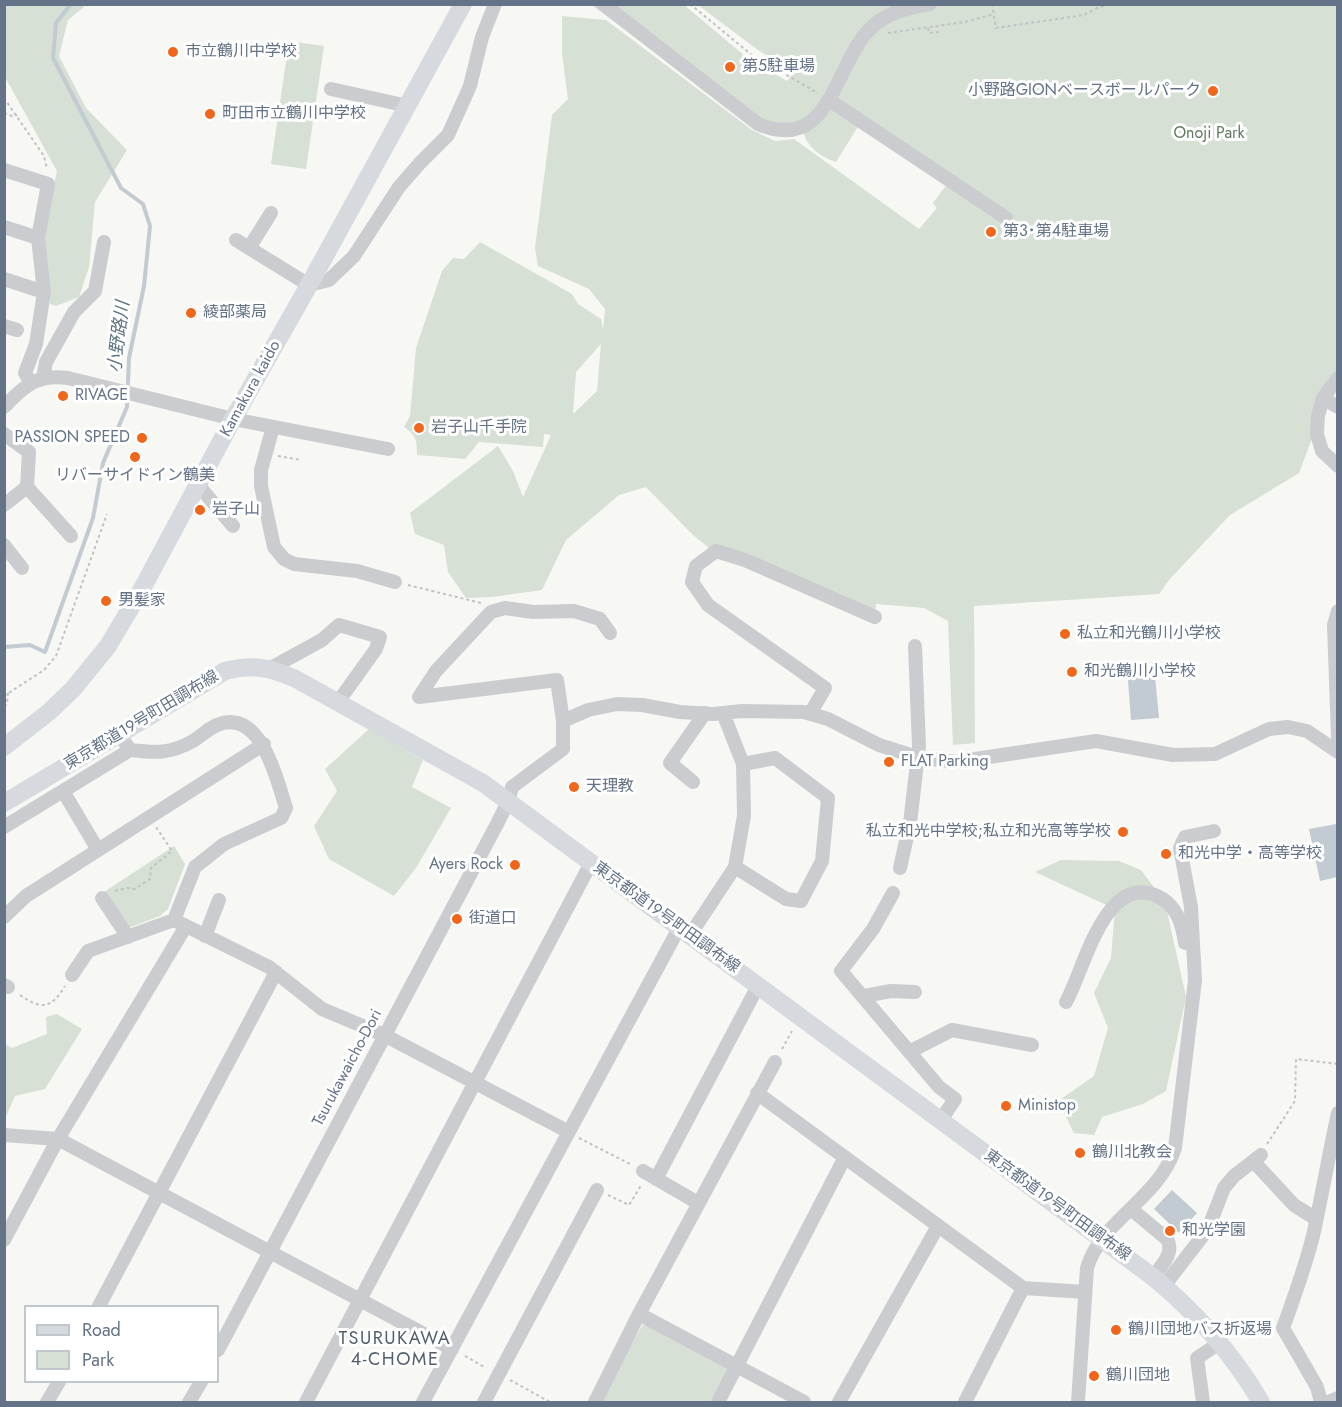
<!DOCTYPE html>
<meta charset="utf-8">
<style>
body{margin:0}
#map{position:relative;width:1342px;height:1407px;overflow:hidden;background:#f7f7f4;font-family:Jost,sans-serif}
canvas{display:block}
.frame{position:absolute;inset:0;border:6px solid #647387;pointer-events:none}
.legend{position:absolute;left:24px;top:1305px;width:195px;height:78px;box-sizing:border-box;background:#fff;border:2px solid #c1c7cf;margin:0;padding:8px 10px;list-style:none;font-size:18px;color:#647387}
.legend li{display:flex;align-items:center;gap:12px;height:30px}
.legend b{width:30px;border:2px solid #c1c7cf}
</style>
<div id="map">
<canvas width="1342" height="1407"></canvas>
<div class="frame"></div>
<ul class="legend">
<li><b style="height:8px;background:#d6dadf"></b>Road</li>
<li><b style="height:16px;background:#d7e0d5"></b>Park</li>
</ul>
</div>
<script>
const ctx = document.querySelector('canvas').getContext('2d');
ctx.lineJoin = 'round';
function fill(path, color) { ctx.fillStyle = color; ctx.fill(path, 'evenodd'); }
function stroke(path, color, width, dash) { ctx.strokeStyle = color; ctx.lineWidth = width; ctx.lineCap = dash ? 'butt' : 'round'; ctx.setLineDash(dash || []); ctx.stroke(path); }
function drawText(font, color, halo, rows, align = 'center') {
  ctx.font = font + ' Jost,"Noto Sans JP",sans-serif'; ctx.lineWidth = 6; ctx.setLineDash([]); ctx.textBaseline = 'middle'; ctx.strokeStyle = halo; ctx.fillStyle = color; for (const [text, x, y, turn = 0] of rows) {
    ctx.save(); ctx.translate(x, y); ctx.rotate((+turn || 0) * Math.PI / 180); ctx.textAlign = isNaN(turn) ? turn : align; if (halo) ctx.strokeText(text, 0, 0); ctx.fillText(text, 0, 0); ctx.restore();
  }
}
const green = new Path2D(`
 M4,5H86L68,20L59,56L86,108L127,150L95,202L89,267L79,297L56,306L50,304L44,230L57,171L5,77Z
 M592,5H684L745,56L787,81L795,72L758,50L698,5H1337V372L1299,473L1230,515L1169,580L1159,594L974,606L975,743L953,745L948,621L924,608L876,604L875,617L709,548L693,535L646,487L619,495L566,540L542,590L492,597L466,598L448,572L444,545L415,534L410,513L498,446L513,471L523,497L551,435L544,434L543,447L479,442L465,459L417,455C417,440 416,435 404,427L410,416L416,348L442,271L453,258L464,259L480,242L572,294L578,304L601,319L603,330L605,309L589,289L538,266L535,248L552,115L568,99L562,53V16L606,20L752,130L775,141L794,139L919,229L937,208L933,203L951,179L864,117L836,162C821,157 808,148 803,132C781,137 774,139 754,127ZM601,344L597,391L573,414L576,372Z
 M289,41L324,46L306,169L271,164Z
 M369,729L423,760L412,787L451,808L416,868L394,896L329,859L314,826L337,791L325,769Z
 M174,846L185,864L168,909L160,916L128,928L104,892Z
 M1061,860L1119,861L1141,870L1165,902L1186,997L1166,1091L1143,1104L1102,1117L1094,1135L1074,1133L1058,1101L1094,1076L1108,1028L1094,993L1111,958L1115,909L1035,872Z
 M57,1014L82,1029L45,1089L15,1096L5,1119V1044L12,1048L47,1034L46,1017Z
 M648,1323L726,1365L729,1372L713,1402H598L642,1326Z`);
const water = new Path2D(`
 M1154,666L1159,718L1131,720L1127,668Z
 M1336,824L1337,877L1320,881L1309,829Z
 M1172,1190L1197,1213L1179,1233L1154,1209Z`);
const stream = new Path2D(`
 M4,647L30,645L45,652L93,518L103,463L127,407L129,358L144,286L150,226L143,204L121,188L53,58L56,23L71,4`);
const path = new Path2D(`
 M690,4L753,56L818,93
 M992,4L996,28L1084,15L1097,8L1111,4
 M928,28L929,33L939,32
 M888,33L965,22L994,14
 M4,98L44,156L47,169
 M4,113L12,116L17,115
 M278,456L301,460
 M408,585L481,603
 M4,696L44,670L56,656L107,514
 M4,706L7,704L8,693
 M115,891L127,888L135,889L150,879L151,868L172,851L156,827
 M20,995C42,1010 51,1009 65,986
 M782,1049L792,1031
 M579,1138L630,1164
 M1267,1144L1295,1101L1296,1059L1338,1064
 M608,1195L629,1205L642,1184
 M465,1356L486,1368
 M510,1380L550,1402`);
const minor = new Path2D(`
 M603,4L758,124C829,154 834,69 867,32C884,13 906,8 930,4
 M331,89L408,106
 M829,100L1006,218
 M4,170L48,184L38,238L44,292L36,344L25,373L31,383
 M4,227L38,238
 M236,240L309,285L329,280L354,256L399,187L420,163L448,135L470,86L482,37L495,4
 M249,248L271,213
 M4,279L44,292
 M4,326L17,330
 M43,378L46,362L74,312L95,291L104,242
 M1338,378L1323,398L1318,416L1317,434L1322,451L1338,466
 M1323,398L1338,407
 M4,407C25,385 37,374 68,378L233,419L388,449
 M273,427L261,470V486L274,547L284,559L294,564L357,571L395,582
 M4,434L29,452L27,487L71,536
 M199,486L233,526
 M4,505L27,487
 M4,545L22,568
 M1338,611L1334,625L1338,737
 M271,668L322,640L339,625L380,637L376,649L338,702
 M810,714L825,688L708,605L692,582L696,566L716,551L745,560L875,617
 M563,721L557,680L419,697L436,671L491,612L505,608L533,612L574,611L600,619L610,633
 M119,734L130,750C156,753 170,754 193,741C201,736 208,729 217,725C261,707 277,780 286,808L281,818L224,844L195,867L174,920
 M693,782L670,763L705,713
 M63,791L98,850
 M4,827L130,750
 M735,867L786,899L801,901L822,861L828,798L775,758L743,764
 M900,868L910,823L919,746L915,646
 M893,893L873,929L841,971L939,1087L955,1099L941,1120
 M102,898L128,937
 M4,917L26,896L264,744
 M690,935L735,867L744,816L743,764L723,713
 M205,936L219,900
 M72,975L88,951L174,920L269,967L322,1009L384,1035L569,1132
 M4,985L8,987
 M864,996L891,991L915,992
 M1066,1002C1084,970 1104,875 1155,895C1176,904 1182,922 1185,943
 M909,1052L952,1030L1032,1045
 M757,1093L1023,1288L1085,1292
 M4,1135L58,1139L452,1349
 M1254,1162L1294,1205L1316,1219
 M643,1171L698,1203
 M656,1179L758,986
 M1131,1209L1167,1239C1175,1253 1161,1266 1153,1277
 M4,1240L58,1139L186,926
 M1164,1286L1208,1229L1224,1188L1234,1176L1261,1155
 M99,1306L276,972
 M639,1314L804,1402
 M218,1350L497,824L508,802L512,787L563,749V721L588,710L617,704L642,705L680,712L713,714L742,711L804,712L828,719L879,745L917,757L955,762L1096,741L1173,755L1215,754L1269,729L1288,727L1307,731L1338,752
 M47,1402L59,1382
 M189,1402L201,1382
 M306,1402L591,863
 M423,1402L679,928
 M484,1402L597,1190
 M595,1402L639,1314L775,1062
 M718,1402L845,1157
 M839,1402L938,1226
 M965,1402L1023,1288
 M1078,1402L1087,1268C1101,1220 1159,1199 1175,1148L1195,980L1191,907L1180,848L1185,837L1214,831
 M1203,1402L1197,1358L1221,1342
 M1321,1402L1317,1387L1283,1328C1294,1298 1305,1267 1313,1236C1322,1195 1329,1154 1338,1113
 M1329,1402L1338,1398`);
const major = new Path2D(`
 M4,747L49,712L73,689L108,646L143,587L233,419L309,285L463,4
 M4,803L225,671C253,664 267,667 294,678L483,783L1153,1277C1197,1313 1232,1353 1261,1402`);
const markers = [
 [173,52,6,"#f0661b"],
 [730,67,6,"#f0661b"],
 [1213,91,6,"#f0661b"],
 [210,114,6,"#f0661b"],
 [991,232,6,"#f0661b"],
 [191,313,6,"#f0661b"],
 [63,396,6,"#f0661b"],
 [419,428,6,"#f0661b"],
 [142,438,6,"#f0661b"],
 [135,457,6,"#f0661b"],
 [200,510,6,"#f0661b"],
 [106,601,6,"#f0661b"],
 [1065,634,6,"#f0661b"],
 [1072,672,6,"#f0661b"],
 [889,762,6,"#f0661b"],
 [574,787,6,"#f0661b"],
 [1123,832,6,"#f0661b"],
 [1166,854,6,"#f0661b"],
 [515,865,6,"#f0661b"],
 [457,919,6,"#f0661b"],
 [1006,1106,6,"#f0661b"],
 [1080,1153,6,"#f0661b"],
 [1170,1231,6,"#f0661b"],
 [1116,1330,6,"#f0661b"],
 [1094,1376,6,"#f0661b"]
];
const poiNames = [
 ["市立鶴川中学校",185,52],
 ["第5駐車場",742,67],
 ["小野路GIONベースボールパーク",1201,91,"right"],
 ["町田市立鶴川中学校",222,114],
 ["第3･第4駐車場",1003,232],
 ["綾部薬局",203,313],
 ["RIVAGE",75,396],
 ["岩子山千手院",431,428],
 ["PASSION SPEED",130,438,"right"],
 ["リバーサイドイン鶴美",135,476,"center"],
 ["岩子山",212,510],
 ["男髪家",118,601],
 ["私立和光鶴川小学校",1077,634],
 ["和光鶴川小学校",1084,672],
 ["FLAT Parking",901,762],
 ["天理教",586,787],
 ["私立和光中学校;私立和光高等学校",1111,832,"right"],
 ["和光中学・高等学校",1178,854],
 ["Ayers Rock",503,865,"right"],
 ["街道口",469,919],
 ["Ministop",1018,1106],
 ["鶴川北教会",1092,1153],
 ["和光学園",1182,1231],
 ["鶴川団地バス折返場",1128,1330],
 ["鶴川団地",1106,1376]
];
const parkNames = [
 ["Onoji Park",1209,134]
];
const streetNames = [
 ["Kamakura kaido",251,389,-61],
 ["東京都道19号町田調布線",142,721,-31],
 ["東京都道19号町田調布線",666,918,36],
 ["Tsurukawaicho-Dori",348,1068,-62],
 ["東京都道19号町田調布線",1057,1206,36]
];
const waterNames = [
 ["小野路川",120,337,-83]
];
const neighbourhoodNames = [
 ["TSURUKAWA",395,1340],
 ["4-CHOME",395,1361]
];
fill(green, '#d7e0d5');
fill(water, '#c1cbd1');
stroke(stream, '#c1cbd1', 4);
stroke(path, '#c0c2c5', 2, [3, 3]);
stroke(minor, '#caccd0', 14);
stroke(major, '#d6dadf', 18);
for (const [x, y, r, color] of markers) { const dot = new Path2D(); dot.arc(x, y, r, 0, 2 * Math.PI); ctx.fillStyle = color; ctx.fill(dot); stroke(dot, '#fff', 2); }
drawText('16px', '#647387', '#fff', poiNames, 'left');
drawText('16px', '#62795f', '#fff', parkNames);
drawText('16px', '#647387', '#fff', streetNames);
drawText('italic 18px', '#5f7683', '#fff', waterNames);
ctx.letterSpacing = '1.5px';
drawText('18px', '#525e6c', '#fff', neighbourhoodNames);
ctx.letterSpacing = '0px';
</script>
